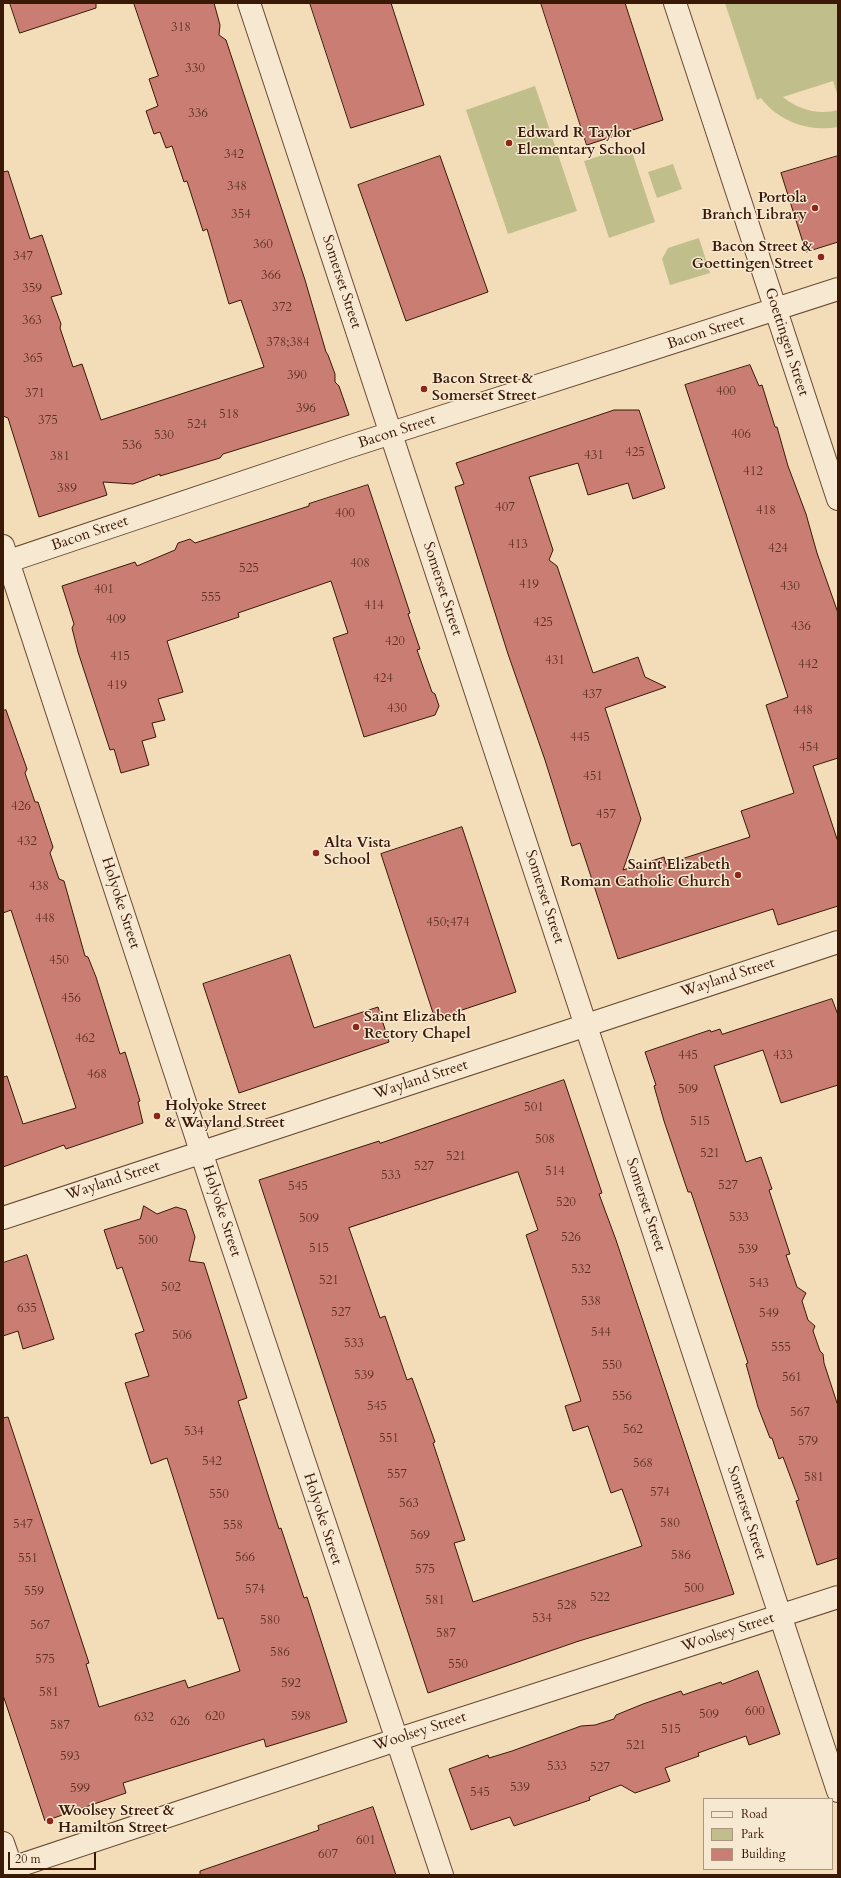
<!DOCTYPE html>
<style>
body{margin:0}
#map{position:relative;width:841px;height:1878px;overflow:hidden;background:#f3dcb8;font-family:Cardo,serif}
canvas{display:block}
.frame{position:absolute;inset:0;border:4px solid #3a1907;pointer-events:none}
.legend{position:absolute;left:703px;top:1798px;width:130px;height:72px;box-sizing:border-box;background:#f7e8d1;border:1px solid #ab9580;margin:0;padding:5px 7px;list-style:none;font-size:12px;color:#3a1907}
.legend li{display:flex;align-items:center;gap:8px;height:20px}
.legend b{width:20px;border:1px solid #ab9580}
.scale{position:absolute;left:8px;top:1852px;width:88px;height:18px;box-sizing:border-box;border:2px solid #3a1907;border-top:0;padding-left:5px;font-size:12px;line-height:14px;white-space:nowrap;color:#3a1907;-webkit-text-stroke:3px #f7e8d1;paint-order:stroke}
</style>
<div id="map">
<canvas width="841" height="1878"></canvas>
<div class="frame"></div>
<ul class="legend">
<li><b style="height:5px;background:#f7e8d1"></b>Road</li>
<li><b style="height:11px;background:#c0bf8b"></b>Park</li>
<li><b style="height:11px;background:#ca7d73"></b>Building</li>
</ul>
<div class="scale">20 m</div>
</div>
<script>
const ctx = document.querySelector('canvas').getContext('2d');
ctx.lineJoin = 'round';
function fill(path, color) { ctx.fillStyle = color; ctx.fill(path, 'evenodd'); }
function stroke(path, color, width, dash) { ctx.strokeStyle = color; ctx.lineWidth = width; ctx.lineCap = dash ? 'butt' : 'round'; ctx.setLineDash(dash || []); ctx.stroke(path); }
function drawText(font, color, halo, rows, align = 'center') {
  ctx.font = font + ' Cardo,serif'; ctx.lineWidth = 3; ctx.setLineDash([]); ctx.textBaseline = 'middle'; ctx.strokeStyle = halo; ctx.fillStyle = color; for (const [text, x, y, turn = 0] of rows) {
    ctx.save(); ctx.translate(x, y); ctx.rotate((+turn || 0) * Math.PI / 180); ctx.textAlign = isNaN(turn) ? turn : align; if (halo) ctx.strokeText(text, 0, 0); ctx.fillText(text, 0, 0); ctx.restore();
  }
}
const green = new Path2D(`
 M725,3H838V96L833,81L783,97C799,110 818,115 838,110V127C809,132 779,122 761,98L757,100Z
 M535,86L577,211L508,234L466,110Z
 M630,146L655,222L609,238L584,161Z
 M673,164L682,189L657,198L648,172Z
 M699,238L710,273L670,285L662,259L668,248Z`);
const building = new Path2D(`
 M10,3H96V8L20,33Z
 M134,3H214L220,25L219,35L226,40L305,280L326,352L328,355L335,374V382L339,386L349,415L223,454L220,458L160,476V474L133,484L103,482L107,495L39,517L8,418L3,416V172L8,171L30,239L42,235L62,294L51,297L61,324L60,328L73,367L82,364L101,420L264,367L241,300L229,304L207,229L203,231L187,181L184,182L172,146L166,148L160,132L154,134L146,111L158,106L149,79L158,76Z
 M310,3H391L424,105L351,128Z
 M541,3H625L663,120L587,145Z
 M440,156L488,292L406,321L358,185Z
 M838,156V242L806,252L781,173Z
 M750,365L759,386L762,385L775,427H777L788,466L806,514L817,553L838,613V758L813,766L838,842V906L778,925L773,909L618,959L580,843L572,846L545,760L508,654L455,487L464,484L456,463L614,410H639L665,488L633,499L628,483L588,495L578,463L529,477L553,550L549,560L557,566L593,673L638,657L645,677L666,687L605,708L641,819L623,870L664,857L666,864L750,837L741,811L794,793L766,705L788,697L685,385Z
 M368,485L410,613L408,614L420,649L417,650L432,692L435,694L439,706L435,715L364,737L333,638L348,633L331,581L238,613L239,617L167,641L183,692L158,699L165,720L152,723L156,737L142,741L149,765L121,773L114,749L110,750L78,652L72,628L74,624L62,586L135,562L137,566L175,550L178,543L190,539L195,543L309,506V504Z
 M6,710L27,769L25,773L35,802H38L53,847L50,853L59,879L64,881L85,956L88,957L96,977L120,1054L125,1052L140,1101L138,1102L143,1123L66,1149L64,1145L3,1167V1077L7,1076L23,1124L76,1108L11,910L3,913V711Z
 M462,827L516,992L435,1019L381,854Z
 M290,955L314,1028L378,1007L389,1042L239,1093L203,984Z
 M832,999L838,1015V1085L781,1103L763,1050L714,1066L746,1162L761,1157L772,1189L769,1190L790,1254L786,1255L797,1287L806,1293L802,1301L808,1320L815,1326L813,1331L820,1351L823,1354L824,1363L838,1406V1558L817,1565L796,1501L799,1500L783,1457L779,1459L772,1438H770L758,1407L746,1364L748,1363L691,1192H688L664,1121L654,1086L656,1085L645,1052L710,1030L711,1032L720,1029L722,1034Z
 M564,1080L602,1193L599,1194L616,1240L734,1594L579,1641L428,1693L259,1180L379,1141L380,1143ZM518,1172L538,1230L526,1235L581,1401L565,1406L573,1431L588,1426L611,1493L622,1489L642,1546L473,1602L454,1543L465,1540L433,1443L435,1442L412,1378L407,1380L385,1316L380,1318L349,1228Z
 M144,1206L157,1214L176,1207L186,1210L195,1237L189,1261L204,1263L247,1398L238,1401L279,1529L281,1528L304,1598L307,1597L347,1722L266,1747L264,1739L123,1783L126,1793L45,1821L3,1695V1418L8,1417L89,1663L86,1664L99,1707L185,1680L188,1688L240,1671L223,1618L218,1619L167,1458L151,1464L125,1383L149,1376L135,1334L144,1331L122,1267L117,1269L104,1230L140,1219Z
 M27,1255L54,1339L23,1349L18,1331L3,1336V1263Z
 M758,1671L780,1734L749,1745L746,1736L698,1753L699,1756L665,1768L670,1781L635,1793L621,1785L589,1797L590,1800L514,1826L510,1817L471,1830L449,1769L488,1755L489,1758L512,1751L581,1726L595,1725L614,1719L616,1715L643,1704L681,1691L683,1695L721,1682L722,1684Z
 M373,1807L396,1875H200V1871L319,1830L318,1826Z`);
const minor = new Path2D(`
 M249,3L838,1791
 M675,3L838,499
 M3,546L214,1191L442,1875
 M3,563L348,447L838,289
 M3,1218L838,942
 M3,1843L14,1875
 M3,1871L396,1740L838,1597`);
const markers = [
 [509,143,4,"#8f2418"],
 [815,208,4,"#8f2418"],
 [821,257,4,"#8f2418"],
 [424,389,4,"#8f2418"],
 [316,853,4,"#8f2418"],
 [738,875,4,"#8f2418"],
 [356,1027,4,"#8f2418"],
 [157,1116,4,"#8f2418"],
 [50,1821,4,"#8f2418"]
];
const numberNames = [
 ["318",181,28],
 ["330",195,69],
 ["336",198,114],
 ["342",234,155],
 ["348",237,187],
 ["354",241,215],
 ["360",263,245],
 ["347",23,257],
 ["366",271,276],
 ["359",32,289],
 ["372",282,308],
 ["363",32,321],
 ["378;384",288,343],
 ["365",33,359],
 ["390",297,376],
 ["400",726,392],
 ["371",35,394],
 ["396",306,409],
 ["518",229,415],
 ["375",48,421],
 ["524",197,425],
 ["406",741,435],
 ["530",164,436],
 ["536",132,446],
 ["425",635,453],
 ["431",594,456],
 ["381",60,457],
 ["412",753,472],
 ["389",67,489],
 ["407",505,508],
 ["418",766,511],
 ["400",345,514],
 ["413",518,545],
 ["424",778,549],
 ["408",360,564],
 ["525",249,569],
 ["419",529,585],
 ["430",790,587],
 ["401",104,590],
 ["555",211,598],
 ["414",374,606],
 ["409",116,620],
 ["425",543,623],
 ["436",801,627],
 ["420",395,642],
 ["415",120,657],
 ["431",555,661],
 ["442",808,665],
 ["424",383,679],
 ["419",117,686],
 ["437",592,695],
 ["430",397,709],
 ["448",803,711],
 ["445",580,738],
 ["454",809,748],
 ["451",593,777],
 ["426",21,807],
 ["457",606,815],
 ["432",27,842],
 ["438",39,887],
 ["448",45,919],
 ["450;474",448,923],
 ["450",59,961],
 ["456",71,999],
 ["462",85,1039],
 ["445",688,1056],
 ["433",783,1056],
 ["468",97,1075],
 ["509",688,1090],
 ["501",534,1108],
 ["515",700,1122],
 ["508",545,1140],
 ["521",710,1154],
 ["521",456,1157],
 ["527",424,1167],
 ["514",555,1172],
 ["533",391,1176],
 ["527",728,1186],
 ["545",298,1187],
 ["520",566,1203],
 ["533",739,1218],
 ["509",309,1219],
 ["526",571,1238],
 ["500",148,1241],
 ["515",319,1249],
 ["539",748,1250],
 ["532",581,1270],
 ["521",329,1281],
 ["543",759,1284],
 ["502",171,1288],
 ["538",591,1302],
 ["635",27,1309],
 ["527",341,1313],
 ["549",769,1314],
 ["544",601,1333],
 ["506",182,1336],
 ["533",354,1344],
 ["555",781,1348],
 ["550",612,1366],
 ["539",364,1376],
 ["561",792,1378],
 ["556",622,1397],
 ["545",377,1407],
 ["567",800,1413],
 ["562",633,1430],
 ["534",194,1432],
 ["551",389,1439],
 ["579",808,1442],
 ["542",212,1462],
 ["568",643,1464],
 ["557",397,1475],
 ["581",814,1478],
 ["574",660,1493],
 ["550",219,1495],
 ["563",409,1504],
 ["580",670,1524],
 ["547",23,1525],
 ["558",233,1526],
 ["569",420,1536],
 ["586",681,1556],
 ["566",245,1558],
 ["551",28,1559],
 ["575",425,1570],
 ["500",694,1589],
 ["574",255,1590],
 ["559",34,1592],
 ["522",600,1598],
 ["581",435,1601],
 ["528",567,1606],
 ["534",542,1619],
 ["580",270,1621],
 ["567",40,1626],
 ["587",446,1634],
 ["586",280,1653],
 ["575",45,1660],
 ["550",458,1665],
 ["592",291,1684],
 ["581",49,1693],
 ["600",755,1712],
 ["509",709,1715],
 ["620",215,1717],
 ["598",301,1717],
 ["632",144,1718],
 ["626",180,1722],
 ["587",60,1726],
 ["515",671,1730],
 ["521",636,1746],
 ["593",70,1757],
 ["533",557,1767],
 ["527",600,1768],
 ["539",520,1788],
 ["599",80,1789],
 ["545",480,1793],
 ["601",366,1841],
 ["607",328,1855]
];
const poiNames = [
 ["Edward R Taylor",517,134],
 ["Elementary School",517,151],
 ["Portola",807,199,"right"],
 ["Branch Library",807,216,"right"],
 ["Bacon Street &",813,248,"right"],
 ["Goettingen Street",813,265,"right"],
 ["Bacon Street &",432,380],
 ["Somerset Street",432,397],
 ["Alta Vista",324,844],
 ["School",324,861],
 ["Saint Elizabeth",730,866,"right"],
 ["Roman Catholic Church",730,883,"right"],
 ["Saint Elizabeth",364,1018],
 ["Rectory Chapel",364,1035],
 ["Holyoke Street",165,1107],
 ["& Wayland Street",165,1124],
 ["Woolsey Street &",58,1812],
 ["Hamilton Street",58,1829]
];
const streetNames = [
 ["Somerset Street",341,282,72],
 ["Bacon Street",706,333,-18],
 ["Goettingen Street",786,342,72],
 ["Bacon Street",397,432,-18],
 ["Bacon Street",90,534,-19],
 ["Somerset Street",442,589,72],
 ["Somerset Street",544,897,72],
 ["Holyoke Street",120,903,72],
 ["Wayland Street",728,978,-18],
 ["Wayland Street",421,1080,-18],
 ["Wayland Street",113,1181,-18],
 ["Somerset Street",645,1205,72],
 ["Holyoke Street",221,1211,72],
 ["Somerset Street",746,1513,72],
 ["Holyoke Street",322,1519,72],
 ["Woolsey Street",728,1633,-18],
 ["Woolsey Street",420,1732,-18]
];
fill(green, '#c0bf8b');
fill(building, '#ca7d73');
stroke(building, '#3a1907', 1);
stroke(minor, '#684a33', 24);
stroke(minor, '#f7e8d1', 22);
for (const [x, y, r, color] of markers) { const dot = new Path2D(); dot.arc(x, y, r, 0, 2 * Math.PI); ctx.fillStyle = color; ctx.fill(dot); stroke(dot, '#f7e8d1', 1.5); }
drawText('13px', '#5e3222', null, numberNames);
drawText('bold 15px', '#3a1907', '#f7e8d1', poiNames, 'left');
drawText('15px', '#3a1907', '#f7e8d1', streetNames);
</script>
